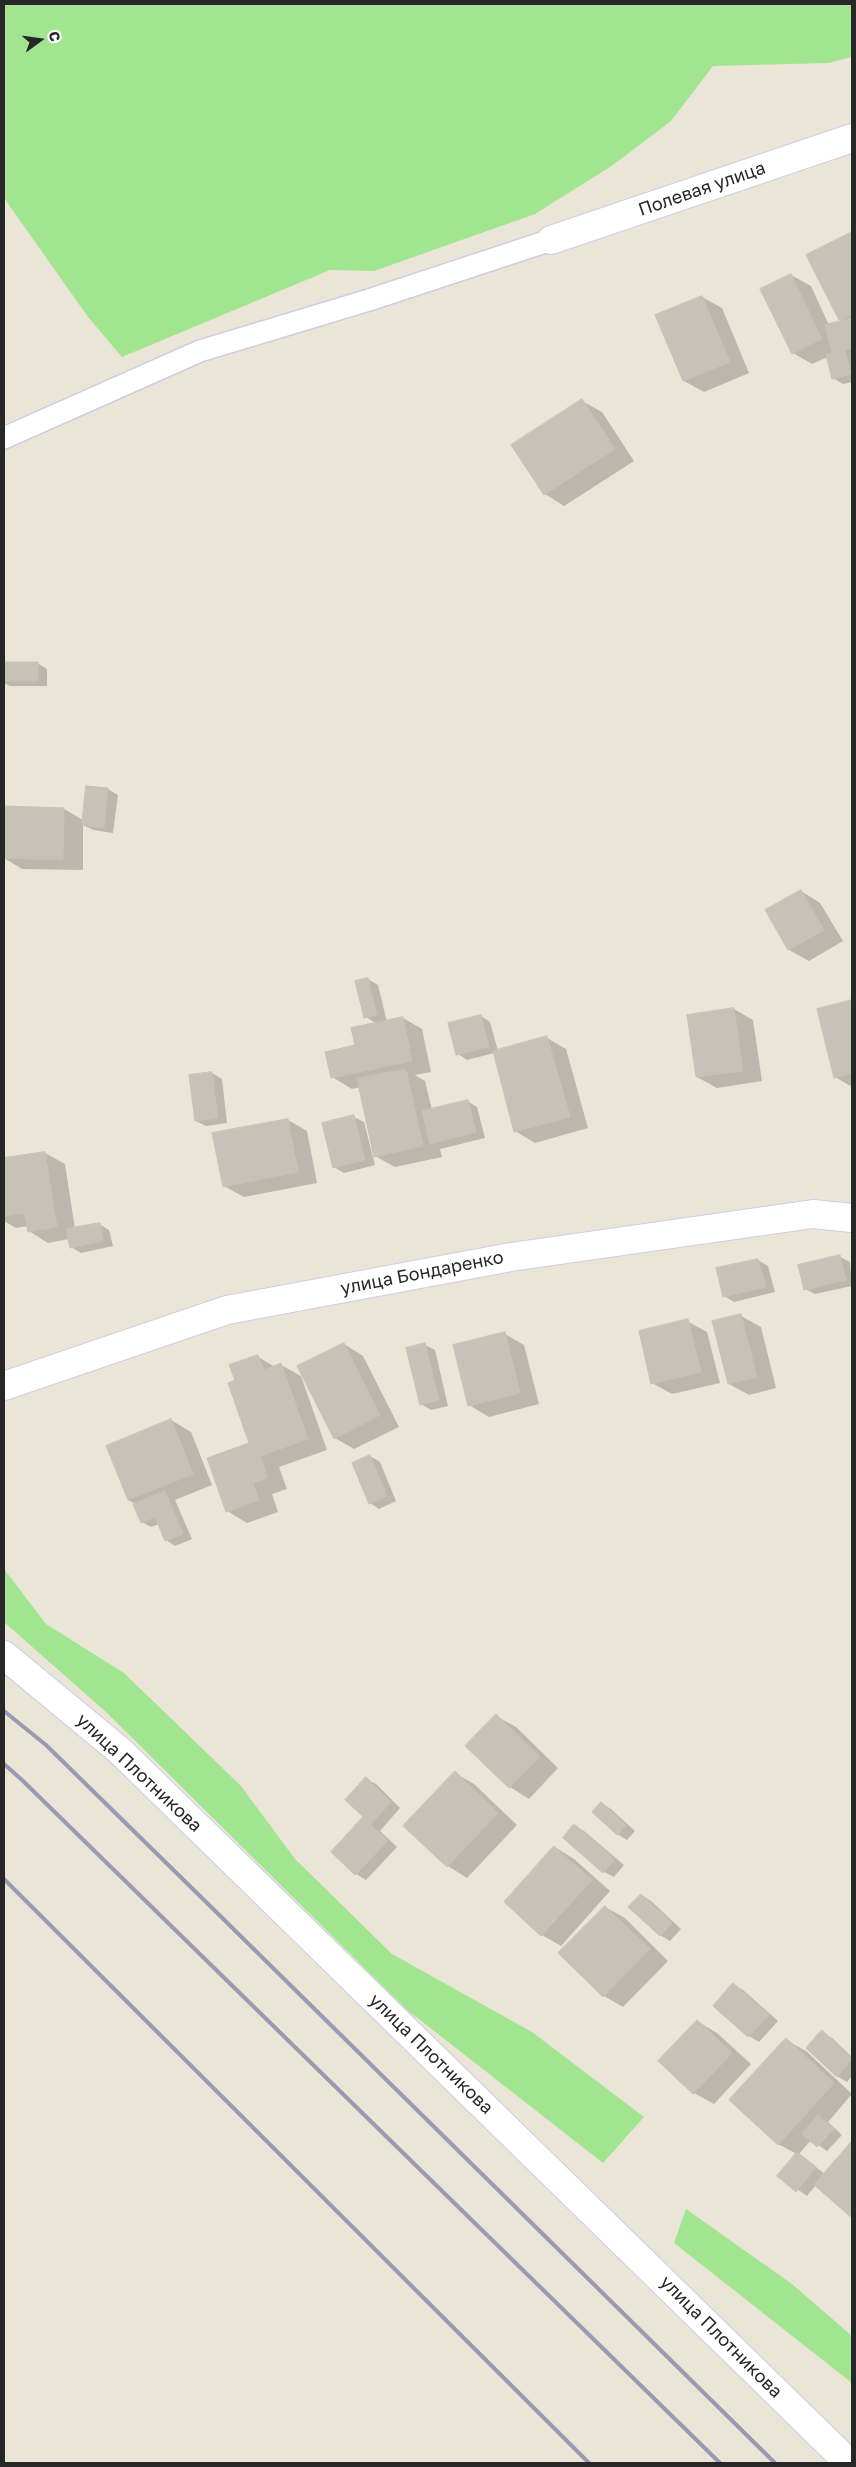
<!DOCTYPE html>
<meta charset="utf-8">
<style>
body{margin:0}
#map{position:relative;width:856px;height:2467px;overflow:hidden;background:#ebe5d7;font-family:"Golos Text",sans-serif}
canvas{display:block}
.frame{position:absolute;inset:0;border:5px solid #272727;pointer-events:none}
.north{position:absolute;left:15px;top:15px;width:50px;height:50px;-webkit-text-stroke:4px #fff;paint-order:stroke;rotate:76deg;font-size:14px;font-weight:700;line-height:20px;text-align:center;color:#272727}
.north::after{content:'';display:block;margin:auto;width:18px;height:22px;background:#272727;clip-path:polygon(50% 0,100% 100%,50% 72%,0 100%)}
</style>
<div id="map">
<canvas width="856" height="2467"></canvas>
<div class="frame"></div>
<div class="north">С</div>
</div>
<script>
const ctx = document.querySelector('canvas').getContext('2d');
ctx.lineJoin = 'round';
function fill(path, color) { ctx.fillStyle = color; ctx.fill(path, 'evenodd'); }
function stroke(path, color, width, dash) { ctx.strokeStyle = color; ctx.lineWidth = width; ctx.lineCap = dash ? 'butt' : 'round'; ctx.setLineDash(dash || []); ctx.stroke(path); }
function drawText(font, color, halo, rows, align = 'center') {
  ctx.font = font + ' "Golos Text",sans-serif'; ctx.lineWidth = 4.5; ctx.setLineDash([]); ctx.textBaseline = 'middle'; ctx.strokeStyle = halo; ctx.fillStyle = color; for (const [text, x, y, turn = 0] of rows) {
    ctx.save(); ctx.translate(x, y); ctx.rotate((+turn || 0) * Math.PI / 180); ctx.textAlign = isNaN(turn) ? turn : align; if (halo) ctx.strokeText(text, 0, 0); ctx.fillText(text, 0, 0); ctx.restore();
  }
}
const green = new Path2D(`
 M4,4H852V57L828,63L713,66L671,121L613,165L535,214L374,271L330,270L122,357L88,317L4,198Z
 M4,1569L46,1624L124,1673L241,1786L295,1859L392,1954L532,2032L644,2117L603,2163L406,2009L106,1712L4,1622Z
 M686,2209L792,2284L852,2336V2383L674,2243Z`);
const shadow = new Path2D(`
 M852,234V382L843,384L833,378L828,357L812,364L793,353L791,275L811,286L829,325L844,321L840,319L808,255Z
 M702,297L722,308L749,373L704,392L684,381Z
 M582,401L602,412L634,461L564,506L545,494L513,446Z
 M4,663H37L47,669V686H10L4,683Z
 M87,787L108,789L118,795L113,833L93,830L83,825V870L22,869L4,858V807L64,809L83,820Z
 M801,891L820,903L843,941L809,961L789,950L767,911Z
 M368,979L378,985L387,1022L403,1018L422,1029L431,1072L415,1075L425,1081L432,1110L467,1101L477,1107L485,1138L440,1149L442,1157L395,1167L375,1156L360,1087L352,1089L332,1077L377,1024L366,1017Z
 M852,1001V1087L835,1077L818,1009Z
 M734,1009L753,1020L762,1081L717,1088L697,1077Z
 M481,1016L490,1022L498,1051L547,1038L566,1049L588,1128L535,1143L515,1131L494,1053L467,1060L458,1054Z
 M212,1073L222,1079L227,1123L206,1126L196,1121Z
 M354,1117L364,1122L375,1165L344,1173L334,1167Z
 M288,1120L307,1131L317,1183L244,1197L224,1186Z
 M45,1153L65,1164L75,1229L99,1224L109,1230L113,1246L81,1253L71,1247L69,1239L48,1243L29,1231L28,1226L16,1228L4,1221V1159Z
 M840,1257L850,1262L852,1286L815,1294L805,1289Z
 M758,1260L768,1266L775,1292L734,1302L724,1296L718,1269Z
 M741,1316L761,1327L776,1388L749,1395L729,1384Z
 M687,1321L707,1332L720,1383L672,1394L652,1383Z
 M505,1334L524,1345L539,1404L489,1417L469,1405Z
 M344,1344L363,1356L399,1427L354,1449L335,1438Z
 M425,1345L435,1350L448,1406L431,1410L421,1404Z
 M258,1357L275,1367L281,1365L301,1376L327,1450L279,1467L287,1489L272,1494L278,1512L247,1523L227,1511L250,1443Z
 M171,1420L191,1432L212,1485L175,1500L192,1539L175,1546L166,1540L159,1524L151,1527L142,1522L136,1504L128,1500Z
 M370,1456L380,1462L396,1501L379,1509L370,1503Z
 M496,1716L516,1727L558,1768L529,1799L510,1787L467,1746Z
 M455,1773L474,1784L517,1825L467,1878L448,1866L405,1826Z
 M366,1779L376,1784L400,1808L380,1831L397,1847L366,1880L356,1874L333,1852L365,1817Z
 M601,1803L611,1809L635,1831L627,1840L617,1834Z
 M575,1826L584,1831L624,1865L614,1877L604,1872Z
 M555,1847L574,1859L610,1891L561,1946L542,1935L506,1902Z
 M641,1895L651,1901L681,1929L670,1941L660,1935Z
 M605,1907L625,1918L668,1961L623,2007L604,1996L560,1953Z
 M734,1985L743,1990L778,2021L759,2042L749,2036Z
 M697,2021L717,2033L751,2064L714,2104L694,2093L660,2061Z
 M822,2032L832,2038L852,2057V2076L847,2082L837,2076Z
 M786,2040L806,2051L852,2094L828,2122L842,2135L827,2151L811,2140L799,2154L825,2174L852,2143V2216L816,2185L807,2196L779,2176L797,2154L778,2144Z`);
const building = new Path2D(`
 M852,232V314L839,320L806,255Z
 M791,274L822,339L792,354L760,289Z
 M702,296L730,362L683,381L655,315Z
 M852,318V348L832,353L825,325Z
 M845,350L851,374L832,379L826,355Z
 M582,399L615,449L544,495L511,445Z
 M4,662H38V681H4Z
 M86,786L108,788L104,828L82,825Z
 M4,806L64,808L63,860L4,858Z
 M801,890L824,930L788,950L765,910Z
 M368,978L377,1015L364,1018L355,981Z
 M852,1000V1073L834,1078L817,1009Z
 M734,1008L743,1071L696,1077L687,1015Z
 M481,1015L489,1047L456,1055L448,1023Z
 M403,1017L412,1061L331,1078L325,1052L355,1045L351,1028Z
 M547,1036L570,1117L514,1132L493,1051Z
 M406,1069L423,1146L374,1157L357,1079Z
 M212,1072L218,1118L195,1121L189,1075Z
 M468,1100L476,1132L430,1144L422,1111Z
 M354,1115L365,1160L333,1168L322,1123Z
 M288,1119L298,1172L223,1187L212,1133Z
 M45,1152L57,1227L28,1232L24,1213L4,1216V1158Z
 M100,1223L103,1241L70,1248L66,1229Z
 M840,1255L846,1280L804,1290L798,1265Z
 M758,1259L766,1287L723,1297L716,1268Z
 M741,1314L757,1377L728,1384L712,1321Z
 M688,1319L701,1372L651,1384L639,1331Z
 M505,1332L520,1393L468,1406L453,1345Z
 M344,1343L380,1415L334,1439L297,1366Z
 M425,1343L439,1400L420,1405L406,1348Z
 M258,1355L264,1370L281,1363L308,1439L260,1456L268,1478L253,1483L259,1500L226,1512L207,1458L249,1443L228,1383L235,1380L229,1365Z
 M171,1419L193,1474L128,1500L106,1446Z
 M370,1455L387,1496L369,1504L352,1463Z
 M165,1491L183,1534L165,1541L155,1517L141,1523L133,1504Z
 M496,1714L540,1757L509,1788L465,1746Z
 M455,1771L498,1813L447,1867L403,1826Z
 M366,1777L391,1802L371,1824L345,1800Z
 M601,1802L626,1825L617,1835L592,1812Z
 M363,1817L388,1841L355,1875L331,1852Z
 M574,1824L615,1859L603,1873L563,1838Z
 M554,1846L592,1880L541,1936L504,1902Z
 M641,1894L672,1923L660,1936L628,1907Z
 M605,1906L650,1949L603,1997L558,1953Z
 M733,1983L769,2015L748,2037L713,2006Z
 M697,2020L732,2053L693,2094L658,2061Z
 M822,2030L852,2059L837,2077L806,2048Z
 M786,2038L834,2083L778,2145L729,2100Z
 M818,2115L834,2129L817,2147L802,2134Z
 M852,2141V2218L814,2185Z
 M797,2152L816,2167L796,2192L777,2176Z`);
const service = new Path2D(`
 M4,438L200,351L369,300L551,240`);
const minor = new Path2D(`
 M551,240L852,138
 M4,1386L227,1310L511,1257L813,1214L852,1218
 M4,1655L120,1751L849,2463`);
const rail = new Path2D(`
 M4,1711L46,1745L203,1899L775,2463
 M4,1764L22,1780L720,2463
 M4,1879L589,2463`);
const streetNames = [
 ["Полевая улица",702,189,-19],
 ["улица Бондаренко",422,1273,-11],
 ["улица Плотникова",139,1773,43],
 ["улица Плотникова",431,2054,44],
 ["улица Плотникова",721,2337,45]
];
fill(green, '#a1e590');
fill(shadow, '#0003');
fill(building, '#c6c2b7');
stroke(building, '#c6c2b1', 1);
stroke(service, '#cdcee2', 24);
stroke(minor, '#cdcee2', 30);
stroke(service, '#fff', 21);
stroke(minor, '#fff', 28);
stroke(rail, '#9a9ab3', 4);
drawText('18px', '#272727', '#fff', streetNames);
</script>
